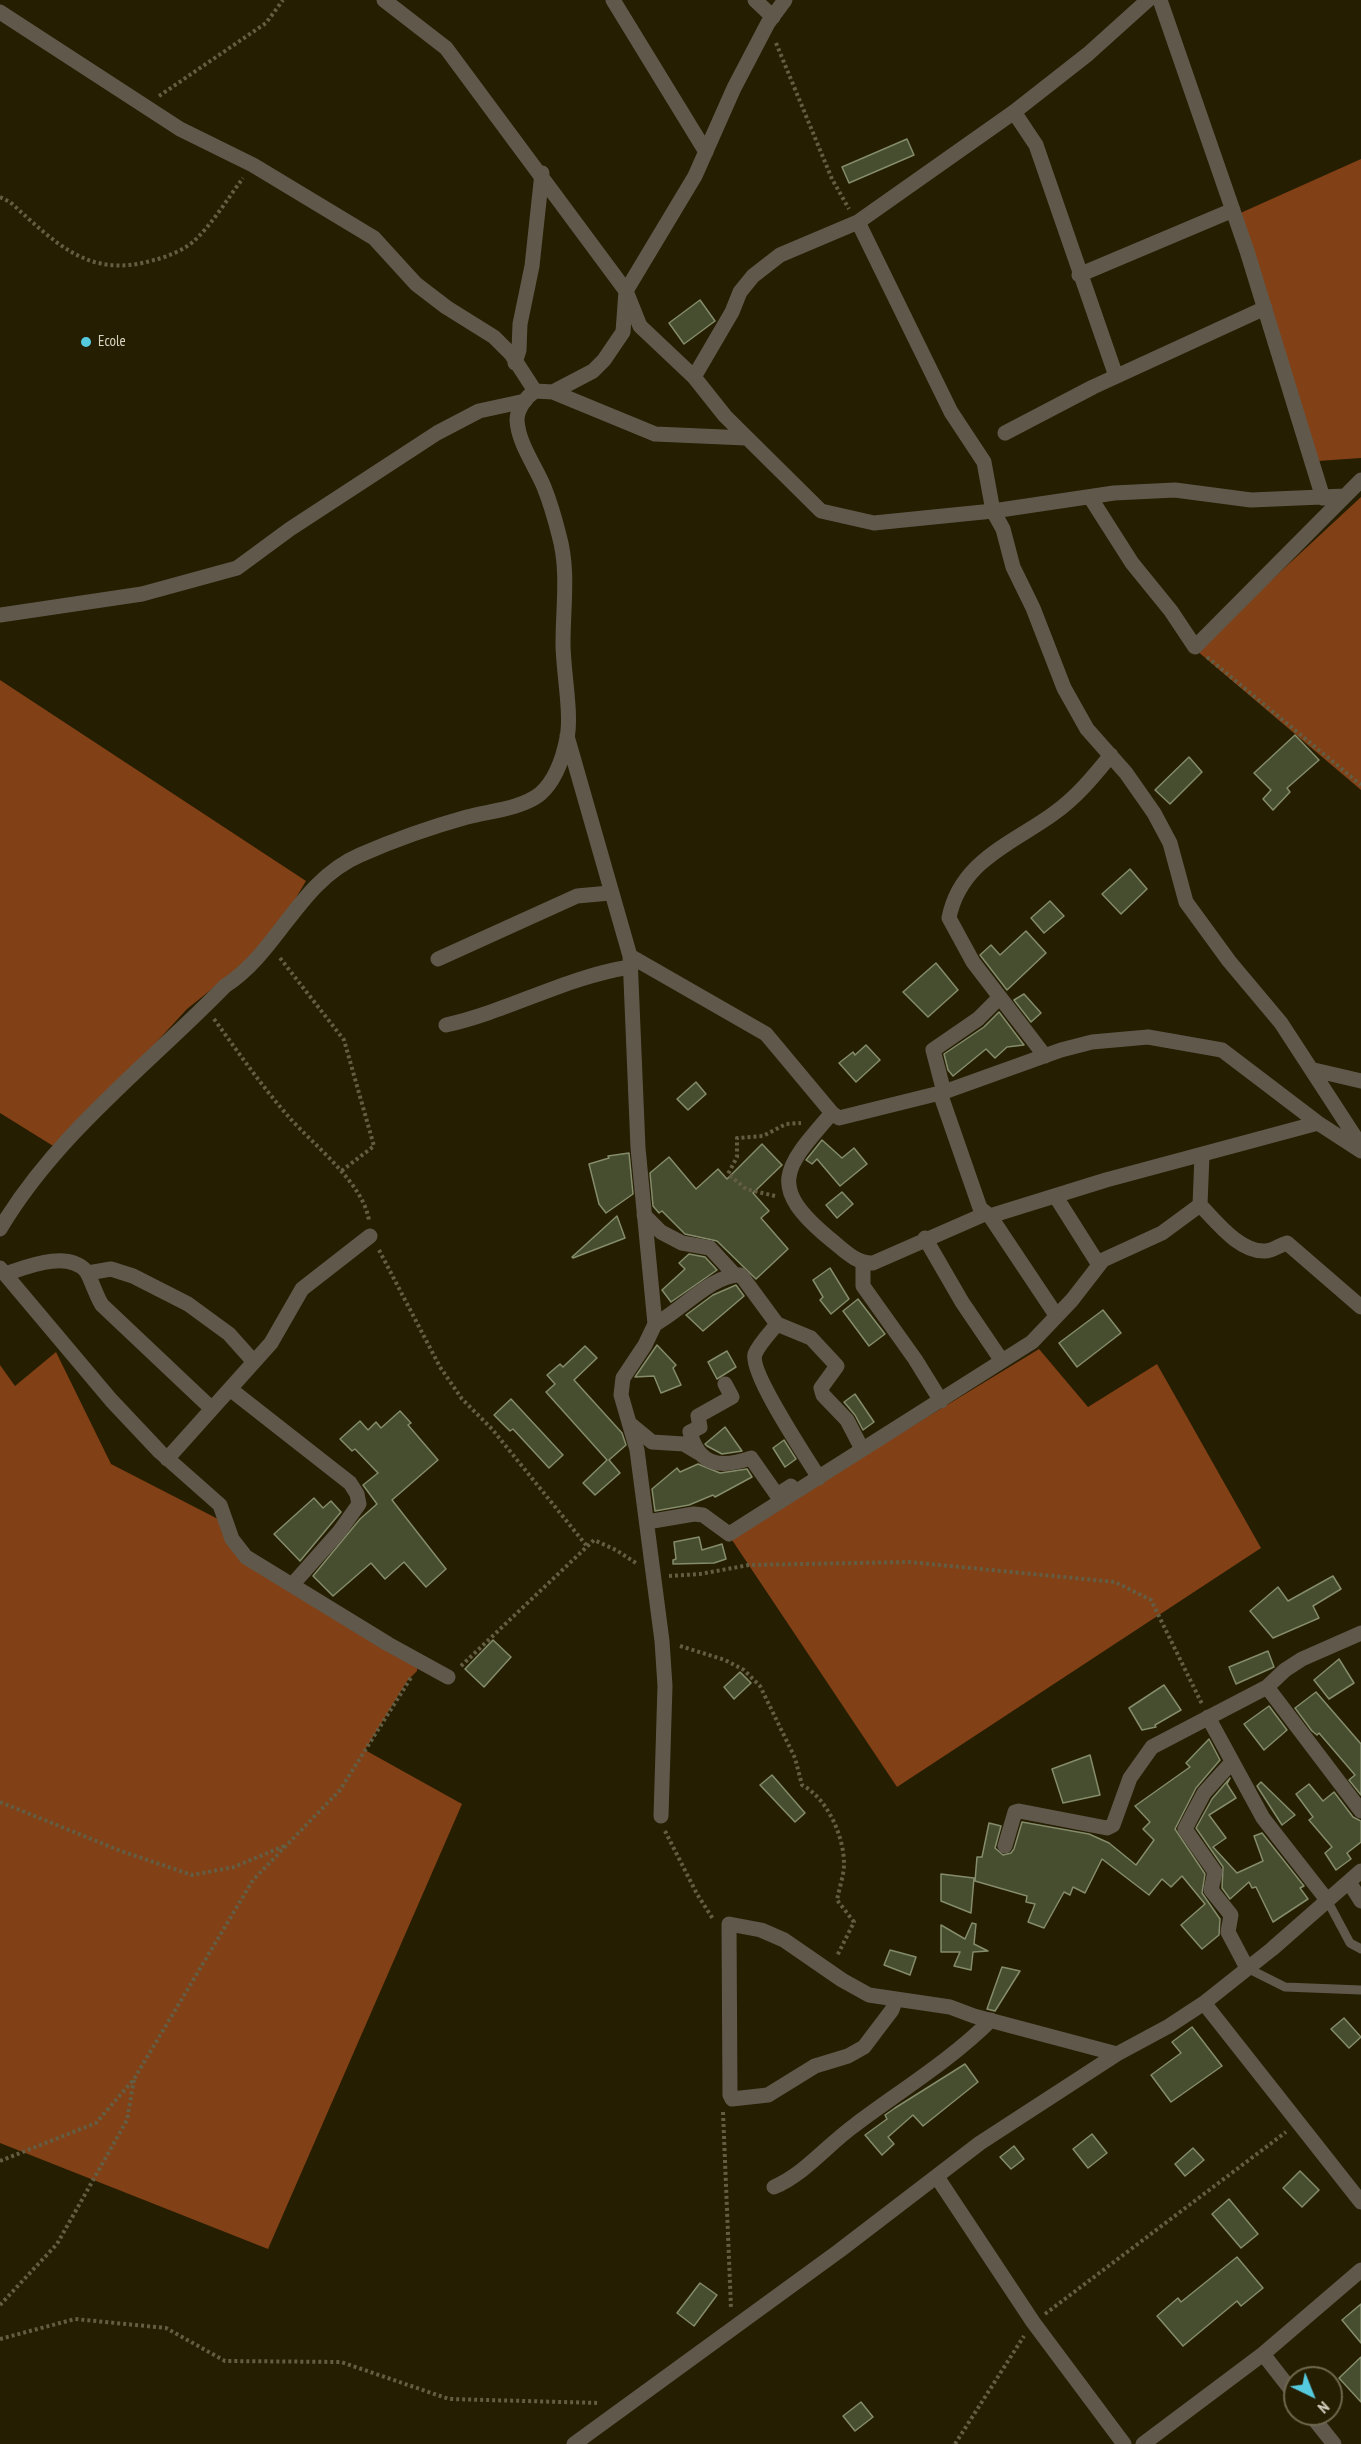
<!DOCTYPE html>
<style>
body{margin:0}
#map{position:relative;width:1361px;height:2444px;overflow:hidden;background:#251e00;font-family:"PT Sans Narrow",sans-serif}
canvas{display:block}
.north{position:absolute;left:1283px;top:2366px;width:60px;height:60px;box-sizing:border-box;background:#251e00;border:2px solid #6d674e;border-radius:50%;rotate:137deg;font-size:16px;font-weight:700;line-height:24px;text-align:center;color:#d8d4c3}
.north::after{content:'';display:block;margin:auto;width:21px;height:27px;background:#55cadf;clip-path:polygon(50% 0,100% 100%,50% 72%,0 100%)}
</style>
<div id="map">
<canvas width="1361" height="2444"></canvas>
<div class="north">N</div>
</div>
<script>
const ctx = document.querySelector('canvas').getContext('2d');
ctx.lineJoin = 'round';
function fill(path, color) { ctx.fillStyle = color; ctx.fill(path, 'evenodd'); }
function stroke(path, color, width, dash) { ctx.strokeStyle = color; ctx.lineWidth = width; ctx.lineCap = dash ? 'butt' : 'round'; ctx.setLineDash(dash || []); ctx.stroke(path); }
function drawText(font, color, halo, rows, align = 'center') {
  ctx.font = font + ' "PT Sans Narrow",sans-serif'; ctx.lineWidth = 4.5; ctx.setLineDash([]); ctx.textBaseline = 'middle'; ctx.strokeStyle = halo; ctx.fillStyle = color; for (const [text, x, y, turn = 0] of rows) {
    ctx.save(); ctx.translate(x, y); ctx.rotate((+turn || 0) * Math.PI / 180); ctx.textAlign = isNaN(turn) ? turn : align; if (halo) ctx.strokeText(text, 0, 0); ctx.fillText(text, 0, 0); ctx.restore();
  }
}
const forest = new Path2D(`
 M1361,159V458L1318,461L1236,215Z
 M1361,497V790L1196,650Z
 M0,680L306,881L269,943L187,1009L58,1149L0,1113Z
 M1039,1349L1088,1407L1157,1364L1261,1548L897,1787L730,1537Z
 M56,1352L111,1464L218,1519L252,1555L418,1656L417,1671L407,1681L365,1750L462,1804L268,2249L0,2143V1365L15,1386Z`);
const building = new Path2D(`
 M907,139L914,155L849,183L842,167Z
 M700,300L715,321L684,344L669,323Z
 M1295,735L1319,760L1287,788L1290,792L1273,810L1263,799L1271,790L1254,773Z
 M1189,757L1202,772L1170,804L1155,790Z
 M1130,869L1147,889L1121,914L1102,894Z
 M1050,901L1064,916L1044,933L1031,918Z
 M1026,931L1046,953L1007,990L980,955L991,945L1000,955Z
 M936,963L958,990L928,1017L903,992Z
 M1024,994L1041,1013L1031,1022L1014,1000Z
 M999,1012L1024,1045L1007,1047L995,1058L986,1049L953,1076L948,1070L944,1054L984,1027Z
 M866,1045L880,1060L856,1082L839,1063L853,1052L855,1055Z
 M696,1082L706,1094L688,1110L677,1099Z
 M822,1140L842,1158L854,1148L867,1164L840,1186L817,1159L812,1164L806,1160Z
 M762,1144L782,1165L753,1193L769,1211L761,1218L788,1249L756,1279L717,1241L685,1234L662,1211L659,1213L653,1206L650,1173L669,1157L696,1189L718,1169L727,1179Z
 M629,1153L633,1194L606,1213L599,1204L589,1164L609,1158L608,1156Z
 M842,1192L853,1204L837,1218L826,1205Z
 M617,1216L625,1238L573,1258L572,1257Z
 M689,1254L705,1257L717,1270L671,1302L662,1290L685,1269L679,1263Z
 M830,1268L849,1299L831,1314L820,1300L823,1297L813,1280Z
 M736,1285L744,1296L703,1331L686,1315L713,1295Z
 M858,1299L885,1334L869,1346L843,1311Z
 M1103,1310L1121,1333L1077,1367L1059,1343Z
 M657,1345L676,1365L673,1368L681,1385L661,1393L654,1376L635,1377Z
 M585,1346L597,1358L574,1380L622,1433L626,1445L609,1460L620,1473L595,1495L583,1483L607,1460L546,1392L555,1384L547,1375L560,1364L563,1367Z
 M727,1351L736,1367L717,1379L708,1362Z
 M855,1394L874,1422L863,1430L855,1415L844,1402Z
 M511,1399L563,1455L549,1468L513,1429L510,1431L494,1415Z
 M400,1411L411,1423L408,1425L438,1460L392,1500L446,1569L426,1587L404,1562L385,1579L371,1563L333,1596L313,1576L360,1519L377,1504L363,1485L378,1473L355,1449L352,1451L340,1439L360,1421L368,1430L376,1422L381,1428Z
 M725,1427L742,1451L722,1454L707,1446L705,1444Z
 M784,1440L796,1459L785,1467L773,1448Z
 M698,1464L720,1473L747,1469L752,1477L715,1497L713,1495L689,1505L655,1511L652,1489L677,1468L680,1472Z
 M314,1498L323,1508L331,1501L341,1512L300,1561L274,1534Z
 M699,1537L702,1550L722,1544L726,1559L714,1563L673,1564V1560L676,1559L674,1542Z
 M1333,1576L1341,1589L1313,1606L1319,1618L1273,1638L1250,1611L1278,1587L1288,1601Z
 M493,1640L511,1657L484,1687L465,1669Z
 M1268,1651L1274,1667L1236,1684L1229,1667Z
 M1339,1659L1354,1683L1329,1699L1314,1680Z
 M740,1672L751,1683L734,1699L724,1687Z
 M1164,1685L1181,1710L1155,1725L1156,1727L1142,1730L1129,1708Z
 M1316,1692L1361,1744V1795L1349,1780L1355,1775L1319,1733L1317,1735L1312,1731L1295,1708Z
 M1269,1706L1287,1730L1264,1750L1244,1724Z
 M1209,1739L1220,1760L1196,1788L1175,1829L1205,1874L1202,1893L1220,1919L1219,1935L1202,1949L1181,1925L1205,1904L1182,1876L1171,1887L1162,1879L1149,1895L1102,1859L1085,1893L1073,1887L1070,1895L1064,1892L1044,1928L1028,1922L1035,1904L1026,1902L1027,1896L975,1881L977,1857H982L989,1823L1001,1826L995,1848L1003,1855L1011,1853L1014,1849L1022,1822L1089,1834L1109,1843L1136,1865L1154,1840L1143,1829L1150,1822L1135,1806L1190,1767L1186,1763Z
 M1090,1755L1100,1795L1063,1803L1052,1769Z
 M772,1775L805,1813L795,1822L760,1785Z
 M1230,1778L1227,1784L1236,1798L1209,1815L1226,1838L1213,1847L1237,1873L1263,1861L1254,1836L1262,1833L1304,1886L1300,1888L1308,1899L1273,1922L1256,1887L1252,1888L1249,1882L1230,1899L1222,1888L1223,1867L1196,1828L1212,1799Z
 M1261,1782L1295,1815L1282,1825L1257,1786Z
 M1309,1784L1323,1801L1334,1792L1353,1817L1361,1821V1842L1347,1853L1351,1859L1336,1870L1325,1853L1332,1847L1309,1820L1313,1817L1296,1794Z
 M941,1874L974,1878L971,1913L941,1901Z
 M972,1923L976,1924L974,1944L988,1951L973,1952L971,1970L954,1966L960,1952H941V1925L965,1939Z
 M890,1950L916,1957L910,1975L884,1965Z
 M1002,1967L1020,1971L995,2011L987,2009Z
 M1344,2018L1361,2037L1349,2048L1331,2029Z
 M1192,2027L1222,2066L1171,2102L1151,2075L1181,2053L1172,2042Z
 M965,2064L978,2082L923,2126L913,2115L888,2137L894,2144L882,2155L865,2135L887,2119L885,2115L895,2108Z
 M1092,2134L1107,2153L1088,2168L1073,2149Z
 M1014,2146L1024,2159L1011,2169L1000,2157Z
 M1193,2148L1204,2160L1185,2176L1175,2164Z
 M1300,2171L1319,2190L1302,2207L1283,2188Z
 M1229,2199L1258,2234L1241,2248L1212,2214Z
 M1237,2257L1263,2288L1241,2306L1237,2301L1183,2346L1157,2316L1178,2298L1181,2302Z
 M700,2283L717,2295L694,2326L677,2313Z
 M1361,2304V2343L1342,2320Z
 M1361,2357V2402L1339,2378Z
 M861,2402L873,2417L855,2431L843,2416Z`);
const path = new Path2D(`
 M776,43L832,179L849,209
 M159,96L266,23L283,0
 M0,197L10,202C55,242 88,280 154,260C167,257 186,249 195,240C213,223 228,198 243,178
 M1207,657L1361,785
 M280,958L344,1040L374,1146L340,1172
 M214,1019C238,1052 261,1085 288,1116C312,1144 364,1183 369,1221
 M775,1196L746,1189L728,1174L737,1157V1138L763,1136L786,1124L801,1123
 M379,1250L440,1367L462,1399L492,1429L586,1545
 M669,1576L700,1574L749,1565L909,1562L1115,1582L1151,1600L1202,1704
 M680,1646L725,1660L744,1670L760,1686L795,1758L802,1785C827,1798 844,1836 844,1864C844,1875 839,1889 837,1900L854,1922L837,1956
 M461,1666L594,1540L616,1550L636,1563
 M0,1802L121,1851L192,1875L234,1867L284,1846
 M665,1831L697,1894L713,1919
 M723,2112L731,2308
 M0,2161L96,2123L134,2079L253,1880L340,1790L412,1676
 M0,2305L57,2244L127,2120L134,2080
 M1045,2314L1286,2132
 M0,2339L75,2319L166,2328L225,2361L341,2362L449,2399L600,2403
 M955,2444L1024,2336`);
const lane = new Path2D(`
 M1327,1900L1350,1943L1361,1949
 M1247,1968L1285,1987L1361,1990`);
const street = new Path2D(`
 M384,0L446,48L626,291L640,326L694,377L725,416L821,511L874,523L993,511L1114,493L1175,490L1251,500L1345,496
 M613,0L706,152
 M755,0L773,17
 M1160,0L1247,251L1323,498
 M0,12L180,129L253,165L374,238L416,284L446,307L494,337L511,354L535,391L553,392L655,434L746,438
 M1014,112L1036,145L1116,376
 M858,222L951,412L984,462L993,511L1003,529L1013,567L1033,608L1064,688L1087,729L1126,773L1154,813L1170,843L1186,902L1229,961L1281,1023L1361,1146
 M1079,275L1233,210
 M515,363L519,350L520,324L532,266L542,173
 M694,377L732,312L740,292L753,276L780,255L858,222L1014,112L1088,54L1148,0
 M553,392L593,371L604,360L623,332L626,291L695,176L734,88L768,23L785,0
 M1005,433L1093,387L1265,308
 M1090,497L1132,563L1171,611L1195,647L1361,480
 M0,615L142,594L237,568L290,529L437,433L479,411L525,401
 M567,736L630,956L638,1148L655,1324L645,1345L623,1378L621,1395L637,1450L662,1641L665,1686L661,1816
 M630,956L766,1034L832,1113L839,1118L944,1092L1061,1050L1092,1042L1148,1037L1222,1050L1318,1123L1361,1151
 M438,959L577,896L610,893
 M446,1025C509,1011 566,977 630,967
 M1045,1056L973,962L949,918C960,861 1013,843 1053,814C1076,798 1094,776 1111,755
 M1314,1070L1361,1081
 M944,1092L933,1050L978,1019L1000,997
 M940,1093L980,1208L990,1216L1106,1180L1318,1123
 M832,1113C784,1168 766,1186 830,1239C843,1249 856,1264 873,1263L985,1214
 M1056,1197L1099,1265
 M1200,1205C1216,1221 1239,1252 1265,1251C1273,1251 1279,1245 1287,1243L1361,1307
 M644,1215L661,1232L682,1243L710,1248L734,1274
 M990,1216L1056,1315
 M0,1229C57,1133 148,1065 225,986C279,951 298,882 360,855C394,840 431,827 467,817C489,811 521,809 540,794C555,781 563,758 567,738C572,713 563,671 563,643C563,607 569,570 559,535C555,519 550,502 544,487C536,467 518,443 517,420C517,409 526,397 535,391
 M925,1238L962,1302L1002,1361
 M863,1263V1286L915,1359L941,1401
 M0,1268L111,1400L160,1452L220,1505L232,1539L246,1557L388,1644L448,1677
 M88,1273L111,1269L133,1276L188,1304L229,1334L254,1362
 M5,1274C27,1267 67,1250 86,1271C90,1276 96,1296 102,1305L211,1408
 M655,1324C679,1312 714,1273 741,1275L777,1324L811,1338L837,1366L821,1388L823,1395L847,1420L862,1449
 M777,1324C770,1333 759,1344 755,1354C749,1372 807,1458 819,1478
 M725,1384L732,1397L698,1416L700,1427L690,1432C699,1467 722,1468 751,1458L777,1495L791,1486
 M230,1389L350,1483L357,1494L359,1504L339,1532L292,1585
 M629,1423L652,1442L684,1444L699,1453
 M167,1459L271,1343L302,1289L370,1236
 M647,1522L694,1514L703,1515L729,1534L1032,1342L1072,1300L1103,1260L1162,1233L1200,1205L1202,1155
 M1267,1687L1361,1811
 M1208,1717L1263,1818L1327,1900
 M1232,1762L1204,1793L1185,1829L1215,1872L1211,1890L1231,1915L1228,1932L1247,1968
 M1005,1846L1015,1812L1019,1811L1107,1828L1113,1825L1130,1778L1152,1747L1267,1687L1285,1670L1302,1659L1361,1633
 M1349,1882L1361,1901
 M895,2001L892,2010L864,2047L848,2056L815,2066L768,2095L732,2099L730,2095L729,1924L761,1930L784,1940L842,1980L869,1995L950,2007L974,2016L1117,2054
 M1204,2003L1361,2202
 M937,2177L1033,2322L1124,2444
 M774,2187C806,2173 827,2145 855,2125C900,2091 951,2060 991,2020
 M1263,2354L1295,2395
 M1310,2414L1334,2444
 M574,2444L839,2251L980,2143L1117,2054L1169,2026L1204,2003L1272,1949L1361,1871
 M1143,2444L1263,2354L1361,2270`);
const markers = [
 [86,342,6,"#55cadf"]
];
const poiNames = [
 ["Ecole",98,342]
];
fill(forest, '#814015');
fill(building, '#474e30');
stroke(building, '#848c6c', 1.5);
stroke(path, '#635d43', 4, [3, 3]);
stroke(lane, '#61584c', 9);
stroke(street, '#61584c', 15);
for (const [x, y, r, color] of markers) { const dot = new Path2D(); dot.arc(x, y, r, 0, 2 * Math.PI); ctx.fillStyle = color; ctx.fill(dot); stroke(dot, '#251e00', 2); }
drawText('15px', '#d8d4c3', '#251e00', poiNames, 'left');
</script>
